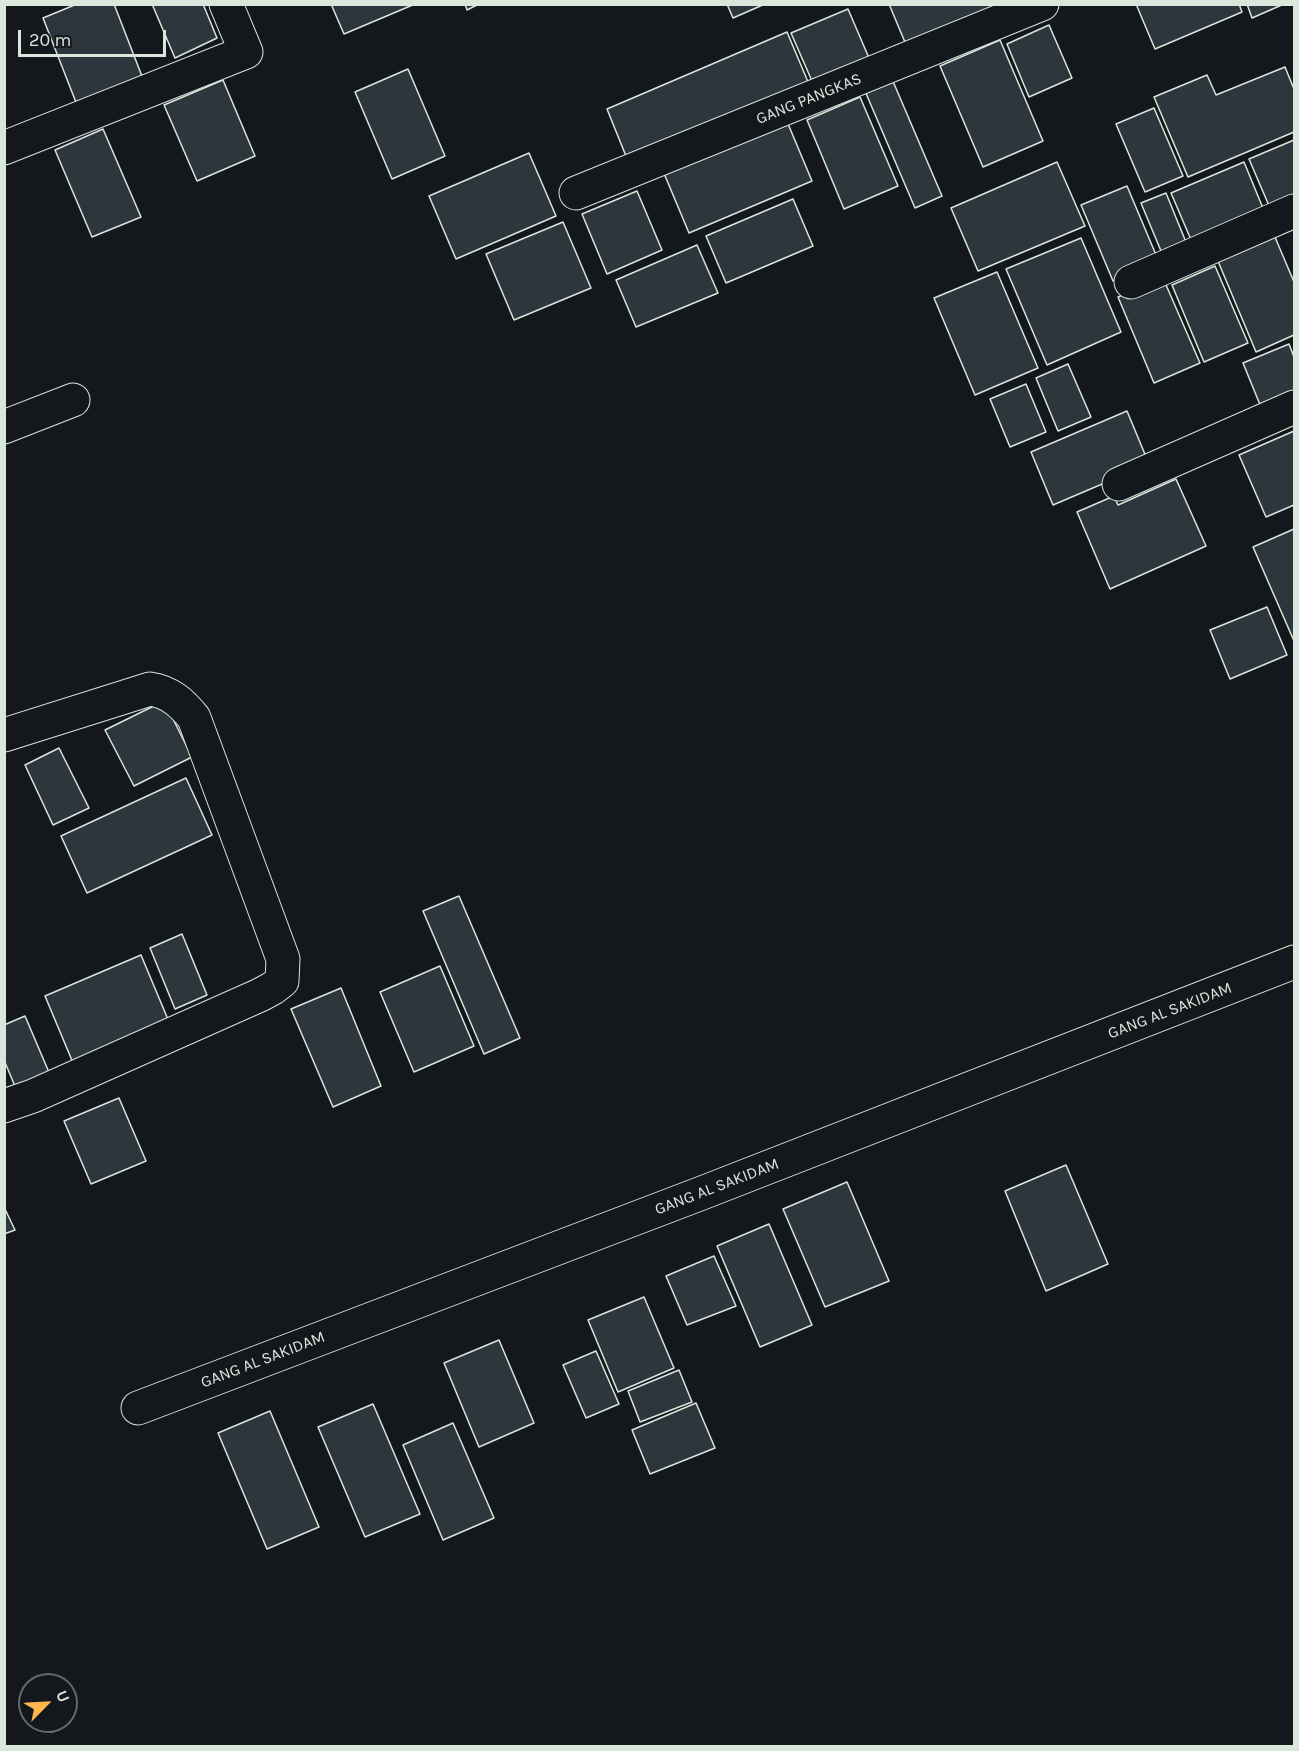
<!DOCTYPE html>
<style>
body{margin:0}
#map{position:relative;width:1299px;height:1751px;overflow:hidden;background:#14181c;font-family:Karla,sans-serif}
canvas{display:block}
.frame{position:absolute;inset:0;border:6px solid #d8e6dc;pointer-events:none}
.north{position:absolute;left:18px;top:1673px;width:60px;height:60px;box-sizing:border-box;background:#14181c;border:2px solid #626a69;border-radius:50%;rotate:66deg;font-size:16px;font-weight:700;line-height:24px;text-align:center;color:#d8e6dc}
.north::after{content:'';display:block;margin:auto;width:21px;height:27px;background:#ffb74d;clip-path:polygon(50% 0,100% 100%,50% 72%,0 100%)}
.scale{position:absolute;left:18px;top:30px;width:148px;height:27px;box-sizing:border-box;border:3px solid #d8e6dc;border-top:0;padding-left:8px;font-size:18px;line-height:21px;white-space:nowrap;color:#d8e6dc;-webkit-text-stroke:4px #14181c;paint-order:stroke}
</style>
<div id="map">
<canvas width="1299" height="1751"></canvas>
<div class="frame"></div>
<div class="north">U</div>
<div class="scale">20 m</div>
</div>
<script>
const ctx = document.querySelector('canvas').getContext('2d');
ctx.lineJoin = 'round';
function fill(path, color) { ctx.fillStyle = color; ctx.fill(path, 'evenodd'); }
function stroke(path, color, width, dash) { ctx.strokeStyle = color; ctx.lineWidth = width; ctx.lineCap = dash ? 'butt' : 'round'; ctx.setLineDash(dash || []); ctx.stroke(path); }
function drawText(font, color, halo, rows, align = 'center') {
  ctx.font = font + ' Karla,sans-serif'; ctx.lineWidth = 4.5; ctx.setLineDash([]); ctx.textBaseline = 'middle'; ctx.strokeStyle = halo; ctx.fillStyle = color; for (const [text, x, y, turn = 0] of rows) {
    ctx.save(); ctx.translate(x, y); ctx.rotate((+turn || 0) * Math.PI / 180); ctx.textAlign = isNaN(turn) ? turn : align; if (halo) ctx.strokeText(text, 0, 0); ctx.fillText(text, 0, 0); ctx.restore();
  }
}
const building = new Path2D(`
 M77,4H114L145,84L79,110L43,18Z
 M152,4H203L217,38L175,58Z
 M331,4H415L344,34Z
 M465,4H479L467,10Z
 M727,4H765L733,18Z
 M889,4H1008L907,47Z
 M1136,4H1239L1242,12L1155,49Z
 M1247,4H1284L1252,18Z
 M848,9L872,65L815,88L791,33Z
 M1049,25L1072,78L1029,97L1007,44Z
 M787,32L811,89L630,166L607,109Z
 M1000,40L1043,141L983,167L940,66Z
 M1285,67L1294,89V132L1188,177L1154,97L1207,75L1216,95Z
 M408,69L445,156L392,179L355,92Z
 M892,79L942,196L915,208L865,91Z
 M223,80L255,156L197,181L164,105Z
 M860,97L898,186L844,209L807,120Z
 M1154,108L1183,176L1145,192L1116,124Z
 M786,119L812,181L689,233L663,171Z
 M103,129L141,217L92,237L55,150Z
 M1294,140V206L1273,215L1249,159Z
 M529,153L556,216L456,259L429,196Z
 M1057,162L1085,226L978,271L951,208Z
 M1244,162L1267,218L1195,249L1171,193Z
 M1127,186L1159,262L1113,281L1081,205Z
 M637,191L662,250L607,274L582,214Z
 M1166,193L1190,252L1166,263L1141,203Z
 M793,199L813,246L726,283L706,236Z
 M563,222L591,288L514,320L486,254Z
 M1272,230L1294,282V335L1256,352L1215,254Z
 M1081,238L1121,332L1047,365L1006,269Z
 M697,245L718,293L636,327L616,280Z
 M1215,266L1248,343L1204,362L1172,285Z
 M997,272L1038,368L975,395L934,298Z
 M1163,278L1200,363L1154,383L1118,297Z
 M1289,344L1294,357V398L1263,412L1243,363Z
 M1068,364L1091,417L1058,431L1036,378Z
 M1026,384L1046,432L1010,447L990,399Z
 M1127,411L1149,464L1053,505L1031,452Z
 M1294,431V505L1266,517L1239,455Z
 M1176,479L1206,546L1110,589L1077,512L1114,496L1118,505Z
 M1294,529V641L1253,547Z
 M1267,607L1287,655L1230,679L1210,630Z
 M164,701L192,757L134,786L105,730Z
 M59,748L89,808L53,825L25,765Z
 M186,778L212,835L87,893L61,836Z
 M459,896L520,1038L484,1054L423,911Z
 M182,934L207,995L175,1009L150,948Z
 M141,955L172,1029L76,1070L45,996Z
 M440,966L474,1046L414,1072L380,992Z
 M341,988L381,1086L333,1107L291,1009Z
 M25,1016L51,1077L17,1091L4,1060V1025Z
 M119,1098L146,1161L91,1184L64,1121Z
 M1066,1165L1108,1264L1046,1291L1005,1191Z
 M847,1182L889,1281L825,1307L783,1209Z
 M4,1207L15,1230L4,1234Z
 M769,1224L812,1325L760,1347L717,1246Z
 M714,1256L736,1306L687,1325L666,1276Z
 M644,1297L674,1368L618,1392L588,1320Z
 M499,1340L534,1423L479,1447L444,1363Z
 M596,1351L619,1404L586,1418L563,1365Z
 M679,1370L692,1402L640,1422L628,1391Z
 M696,1403L715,1448L650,1474L632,1430Z
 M373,1404L420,1514L365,1537L318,1427Z
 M270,1411L319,1527L267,1549L218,1433Z
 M453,1423L494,1518L443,1540L403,1445Z`);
const minor = new Path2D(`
 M4,148L246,52L226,4
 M576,193L1042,4
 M1131,282L1294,211
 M4,427L73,400
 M1119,484L1294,407
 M4,735L150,689C170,692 182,703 194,718L283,959L282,981L273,988L260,995L33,1096L4,1106
 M138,1408L702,1193L1294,962`);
const streetNames = [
 ["GANG PANGKAS",809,99,-22],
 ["GANG AL SAKIDAM",1170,1011,-21],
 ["GANG AL SAKIDAM",717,1187,-21],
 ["GANG AL SAKIDAM",263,1360,-21]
];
fill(building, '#2c363c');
stroke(building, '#d8e6dc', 1.5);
stroke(minor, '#d8e6dc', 35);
stroke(minor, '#14181c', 33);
drawText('16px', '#d8e6dc', '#14181c', streetNames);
</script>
